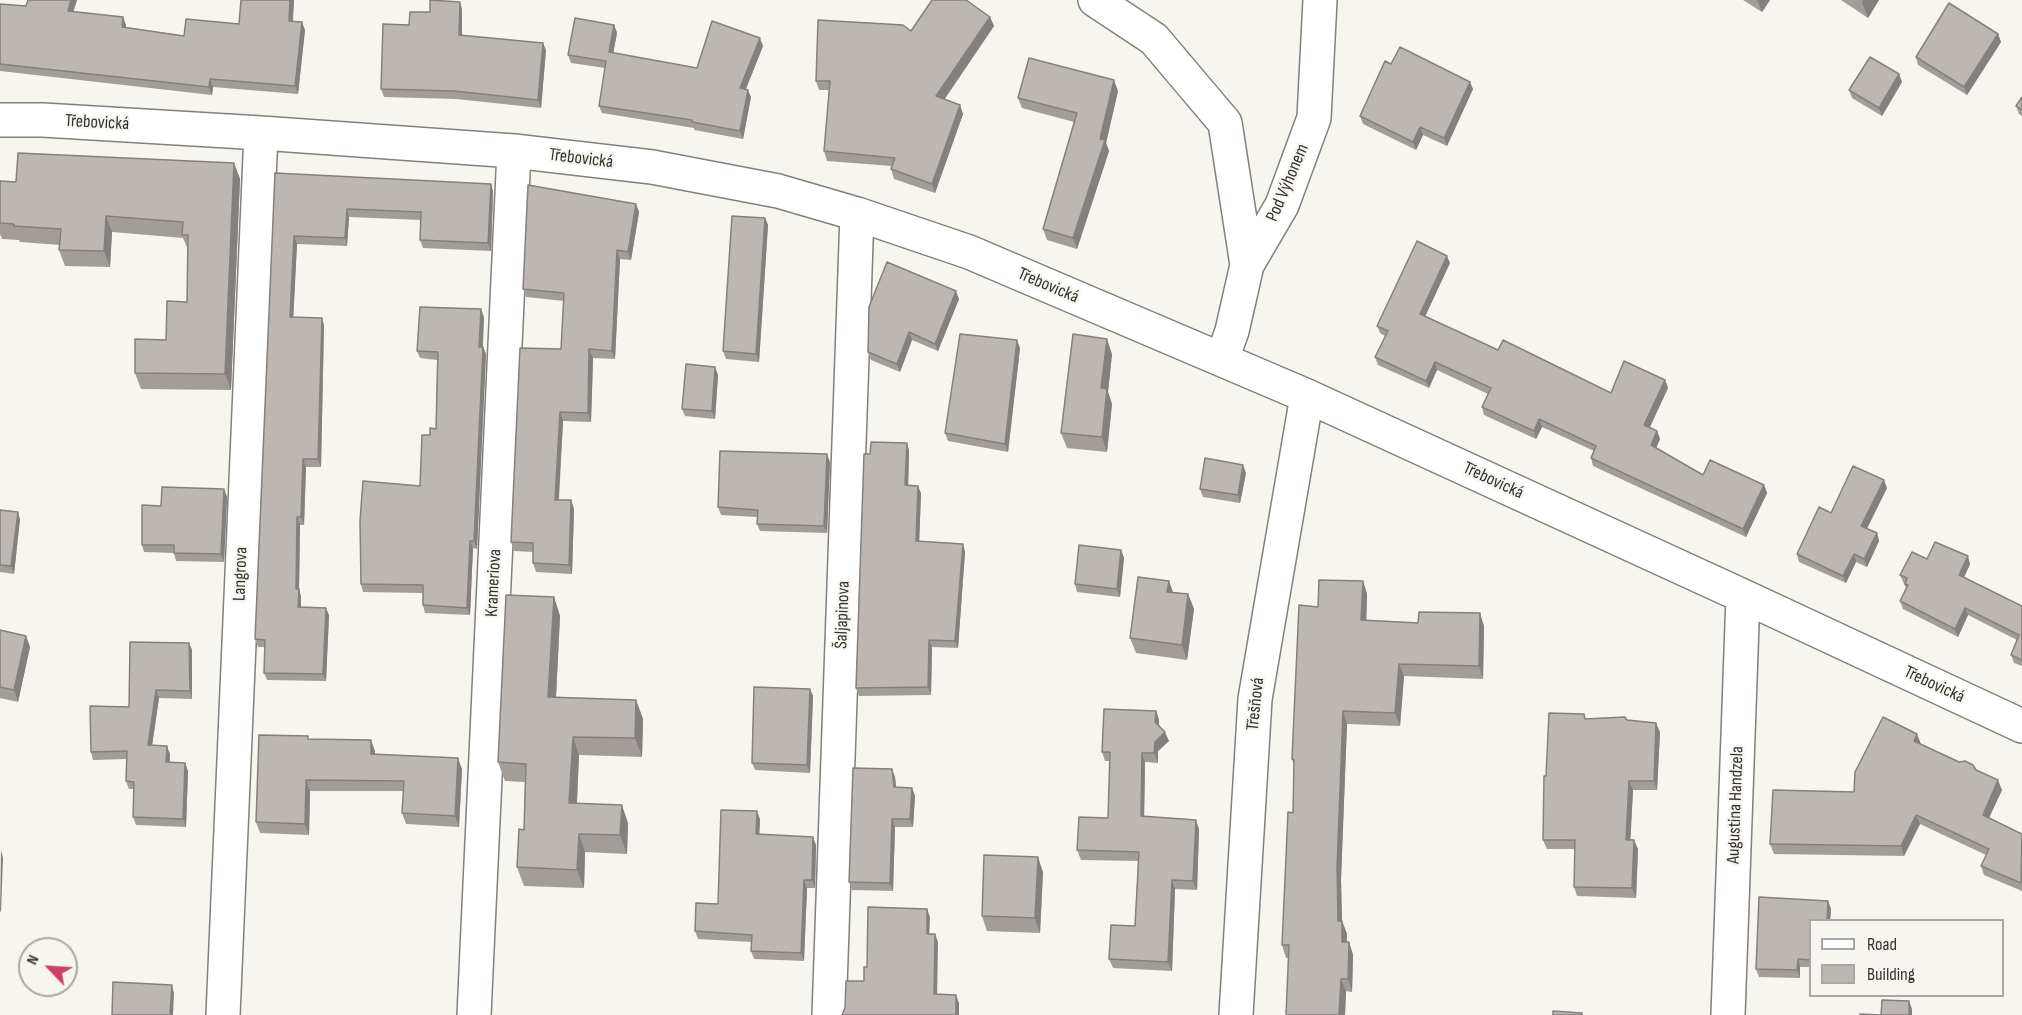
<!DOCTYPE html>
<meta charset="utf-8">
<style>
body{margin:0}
#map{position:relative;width:2022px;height:1015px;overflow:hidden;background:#f7f5ef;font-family:"Sofia Sans Condensed",sans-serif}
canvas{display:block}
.legend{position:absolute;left:1809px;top:919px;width:195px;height:78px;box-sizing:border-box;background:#f7f5ef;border:2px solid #a9a7a3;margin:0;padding:8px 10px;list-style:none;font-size:18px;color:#333230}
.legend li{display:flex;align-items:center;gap:12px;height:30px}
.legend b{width:30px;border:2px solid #a9a7a3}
.north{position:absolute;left:18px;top:937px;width:60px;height:60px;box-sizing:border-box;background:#f7f5ef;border:2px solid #a9a7a3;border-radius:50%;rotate:295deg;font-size:16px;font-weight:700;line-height:24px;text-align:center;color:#333230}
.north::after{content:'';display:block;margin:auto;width:21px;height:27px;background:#ce3f69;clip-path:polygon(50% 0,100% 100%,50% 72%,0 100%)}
</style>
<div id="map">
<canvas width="2022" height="1015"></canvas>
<ul class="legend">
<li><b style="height:8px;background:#fff"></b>Road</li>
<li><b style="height:16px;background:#bdb7b3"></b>Building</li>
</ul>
<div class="north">N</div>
</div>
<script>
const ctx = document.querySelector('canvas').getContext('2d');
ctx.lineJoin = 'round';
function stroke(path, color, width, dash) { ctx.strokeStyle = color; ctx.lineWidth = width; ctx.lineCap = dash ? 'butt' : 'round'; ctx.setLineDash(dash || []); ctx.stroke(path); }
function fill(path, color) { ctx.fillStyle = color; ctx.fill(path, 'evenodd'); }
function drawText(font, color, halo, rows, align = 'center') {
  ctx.font = font + ' "Sofia Sans Condensed",sans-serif'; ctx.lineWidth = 4.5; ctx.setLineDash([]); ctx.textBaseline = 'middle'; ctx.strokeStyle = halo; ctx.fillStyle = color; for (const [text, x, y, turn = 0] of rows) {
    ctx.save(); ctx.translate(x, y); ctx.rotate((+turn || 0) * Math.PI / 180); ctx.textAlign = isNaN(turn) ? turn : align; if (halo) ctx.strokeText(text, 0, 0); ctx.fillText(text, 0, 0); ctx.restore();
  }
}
const minor = new Path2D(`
 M1095,0L1154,39L1225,123L1247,265
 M0,120H43L261,133L514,151L652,167L778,191L857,214L969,252L1307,396L1743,596L2022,726
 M1222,359L1232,331L1247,265L1282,205L1314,118L1320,0
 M223,1015L261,133
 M474,1015L514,151
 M829,1015L857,214
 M1236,1015L1255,699L1307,396
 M1728,1015L1743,596`);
const wall = new Path2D(`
 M28,0H77L73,12L123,17L126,27L184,36L239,24L241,0H294L293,22L305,30L298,94L213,87L212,95L0,71V4L26,6Z
 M1743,0H1770L1762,12Z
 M1841,0H1879L1868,18Z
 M462,9V35L546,50L541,108L456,99L384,97L381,89L409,25L430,12Z
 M990,17L994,26L944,99L960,105L963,114L935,193L894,179L891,169L892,166L827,161L824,151L829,90H819L816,81L911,31Z
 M614,25L617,33L613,53L697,68L763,46L746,89L751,97L743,139L694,130V128L602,113L599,106L605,68L571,63L568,55Z
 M1998,34L2001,42L1967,95L1918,65L1916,57Z
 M1391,64L1473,89L1447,146L1423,135L1416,150L1363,124L1360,116Z
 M1899,74L1902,82L1882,116L1852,98L1849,90Z
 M1118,91L1106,143L1109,151L1077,249L1047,240L1043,229L1074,122L1022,108L1018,98Z
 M2022,97V116L2019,114L2016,106Z
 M234,163L240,179L231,390L141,389L135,373L166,340L187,302L188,250L183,238L112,232L110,267L65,266L59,250L60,245L20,242L19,240L2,239L0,234V181L16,182Z
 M275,173L491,184L493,192L491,251L423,248L420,240L421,220L349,217L347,246L297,244L293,317L324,325L321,467H306L304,525H300L299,589L301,597V607L329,615L326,681L267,680L264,673V647H258L255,639Z
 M636,204L639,212L631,260L620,259L615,359L593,358L591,422L563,421L559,500H571L574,509L572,574L536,572L533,563V552L514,551L511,542L561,349L564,301L526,297L523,289Z
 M765,218L768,225L759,362L726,359L723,351Z
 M1450,263L1425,316L1498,350L1611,393L1665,380L1668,388L1650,427L1657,431L1660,439L1656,448L1703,475L1764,485L1767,493L1746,537L1593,466L1591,458L1594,451L1542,427L1536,439L1484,415L1482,407L1488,394L1437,370L1429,388L1378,365L1375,357L1385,336L1380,333L1377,326Z
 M959,299L938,351L912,340L900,372L871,360L868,352Z
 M484,317L483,347L486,354L477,549L473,548L470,615L425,613L423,605V593L363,592L361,584L420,486L430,435L436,429L437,360L420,358L417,351Z
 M1020,348L1008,452L948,441L945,433Z
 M1112,354L1108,392L1112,404L1107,452L1067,448L1061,433Z
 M715,367L718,375L715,419L685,416L682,409Z
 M907,443L909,451L908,485L921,493L919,541L965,552L958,648L932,647L931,695L859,696L856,688L870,454Z
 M830,462L827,533L760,531L757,524V517L721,515L718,507Z
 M1246,473L1240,503L1203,497L1200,489Z
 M1887,488L1867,529L1877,533L1879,541L1867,567L1856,562L1846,583L1799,562L1797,554L1831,513Z
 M224,489L227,497L224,562L176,561L174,553L144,552L142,545L161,506Z
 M0,510L20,519L14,574L0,572Z
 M1121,550L1124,558L1120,597L1077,592L1075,584Z
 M1970,564L1964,577L2022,606V666L2014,663L2011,655L2017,640L1968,615L1958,637L1903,609L1900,601L1906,588L1900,575Z
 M1169,581L1173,592L1188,594L1194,609L1187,660L1136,653L1130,638Z
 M1363,581L1367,594L1366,620L1484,626L1483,679L1404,676L1400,726L1347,724L1341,879L1342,921L1347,934V942H1349L1353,955L1352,992L1346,991L1345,1015H1286L1289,958H1286L1282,945L1293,813L1294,765L1292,759L1318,607Z
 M554,597L560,616L556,698L636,700L643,719L642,757L579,755L577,803L628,823L627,854L585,852L584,888L524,886L517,867L524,830L525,782L505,781L498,762Z
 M0,630L26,636L30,647L18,702L0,698Z
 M189,643L192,650V699L159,698L152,745L170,754V762L185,763L188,771L186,827L136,825L133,817L134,789H129L126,781L127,759L93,760L91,752L129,707Z
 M810,689L813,696L810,773L755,770L752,763Z
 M1156,711L1159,720V725L1169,741L1158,751V763L1145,762L1144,816L1199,829L1197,890L1175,889L1172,971L1113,968L1109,959L1135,926L1138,861L1081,860L1077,850L1108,818L1110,761H1105L1102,752Z
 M1586,719L1627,720L1660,732L1657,790H1633L1630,840L1638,849L1636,898L1577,896L1574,887V849H1547L1543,840L1546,776Z
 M309,739L375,751V754L462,769L459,827L406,824L402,813L403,791H310L309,835L260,833L256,822Z
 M1921,744L1976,770L2002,790L1989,818L2022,834V891L1984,875L1981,866L1986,855L1920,824L1904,856L1774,854L1770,844L1854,792Z
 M895,777L896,787L912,788L915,796L913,827H895L893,891L852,890L849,882Z
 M760,819L759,834L816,845L815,888H807L804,961L754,959L751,951L752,942L698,939L695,931L718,904Z
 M1043,872L1040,933L987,931L982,916Z
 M1828,901L1831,909L1830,921H1810V967H1800V978L1759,977L1756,969Z`);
const shadedWall = new Path2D(`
 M71,0H77L71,19L68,11Z
 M290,0H294L292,29L289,21Z
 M1757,0H1770L1762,12Z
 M1863,0H1879L1868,18L1862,2Z
 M460,2L462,9V42L459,35Z
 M123,17L126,25L125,34L122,27Z
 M990,17L994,26L940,106L936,96Z
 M302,22L305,30L298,94L295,86Z
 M614,25L617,33L612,60L609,52Z
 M1998,34L2001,42L1967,95L1964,87Z
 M760,38L763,46L743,96L740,88Z
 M543,43L546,50L541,108L538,100Z
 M1899,74L1902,82L1882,116L1879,108Z
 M210,79L213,87L212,95L209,87Z
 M1114,80L1118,91L1106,143L1109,151L1077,249L1073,238L1100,139Z
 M1470,82L1473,89L1447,146L1444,138Z
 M748,90L751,97L743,139L740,131Z
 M960,105L963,114L935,193L932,184Z
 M1420,127L1423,135L1416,150L1413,142Z
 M234,163L240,179L231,390L225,374Z
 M491,184L493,192L491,251L488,243Z
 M636,204L639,212L631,260L628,252Z
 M347,209L349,217L347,246L345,238Z
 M106,216L112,232L110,267L104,251Z
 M765,218L768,225L759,362L756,354Z
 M294,236L297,244L293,324L290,317Z
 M617,250L620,259L615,359L612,351Z
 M1447,256L1450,263L1423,321L1420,314Z
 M956,291L959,299L938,351L935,344Z
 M481,309L484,317L482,354L479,347Z
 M322,318L324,325L321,467L318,459Z
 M909,332L912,340L900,372L897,364Z
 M1107,339L1112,354L1108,392L1112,404L1107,452L1102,437L1101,388Z
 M1017,340L1020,348L1008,452L1005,444Z
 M483,347L486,354L477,549L474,541Z
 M589,349L593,358L591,422L588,413Z
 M1435,362L1437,370L1429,388L1426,381Z
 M715,367L718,375L715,419L712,411Z
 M1665,380L1668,388L1647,433L1644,425Z
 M560,412L563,421L558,508L555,500Z
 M1539,419L1542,427L1536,439L1534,431Z
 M1657,431L1660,439L1654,453L1651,445Z
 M907,443L909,451L908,493L905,485Z
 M827,454L830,462L827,533L824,526Z
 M303,459L306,467L304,525L301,517Z
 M1243,465L1246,473L1240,503L1238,495Z
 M1884,480L1887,488L1864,534L1861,526Z
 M1764,485L1767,493L1746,537L1743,529Z
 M918,486L921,493L919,548L916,541Z
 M224,489L227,497L224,562L221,554Z
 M571,500L574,509L572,574L569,565Z
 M18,512L20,519L14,574L11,566Z
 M297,517L300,525L299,589L301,597V615L298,607L296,589Z
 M1877,533L1879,541L1867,567L1864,559Z
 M470,541L473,548L470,615L467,608Z
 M963,544L965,552L958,648L955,641Z
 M1121,550L1124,558L1120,597L1117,589Z
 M1854,554L1856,562L1846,583L1843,576Z
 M1968,556L1970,564L1962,582L1959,575Z
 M1169,581L1174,596L1167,592Z
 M1363,581L1367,594L1366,633L1361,620Z
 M1188,594L1194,609L1187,660L1182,645Z
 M554,597L560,616L555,716L548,697Z
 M326,608L329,615L326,681L323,674Z
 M1965,608L1968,615L1958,637L1955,629Z
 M1480,613L1484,626L1483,679L1479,666Z
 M26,636L30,647L18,702L14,690Z
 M929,640L932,647L931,695L928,687Z
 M189,643L192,650V699L190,691Z
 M1399,664L1404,676L1400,726L1395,713Z
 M810,689L813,696L810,773L807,765Z
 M156,690L159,698L151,753L148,745Z
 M636,700L643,719L642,757L635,738Z
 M1156,711L1159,720V731L1155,722Z
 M1343,711L1347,724L1341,879L1342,926V921L1347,934L1346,955L1342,942L1338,921L1337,867Z
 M1656,723L1660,732L1657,790L1654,781Z
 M1165,732L1169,741L1158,751V763L1154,753L1155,742Z
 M1917,734L1921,744L1914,741Z
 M573,737L579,755L576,821L569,803Z
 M371,740L375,751V764L371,754Z
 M167,746L170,754L169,770L166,762Z
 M1142,753L1145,762L1144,825L1141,816Z
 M458,758L462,769L459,827L455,816Z
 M185,763L188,771L186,827L183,819Z
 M892,769L895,777L897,795L894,787Z
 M306,780L310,791L309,835L305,824Z
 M1998,780L2002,790L1986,824L1983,815Z
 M1629,781L1633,790L1630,849L1626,840Z
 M912,788L915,796L913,827L910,819Z
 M622,805L628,823L627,854L620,835Z
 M757,811L760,819L759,842L756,834Z
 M1916,815L1920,824L1904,856L1901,846Z
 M892,819L895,827L893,891L890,883Z
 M1196,820L1199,829L1197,890L1193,881Z
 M579,834L585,852L584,888L577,870Z
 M813,837L816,845L815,888L812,880Z
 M1634,840L1638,849L1636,898L1632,888Z
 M1,850L3,858L1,913L0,910Z
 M1038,857L1043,872L1040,933L1035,918Z
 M804,880L807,888L804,961L801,953Z
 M1172,880L1175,889L1172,971L1168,962Z
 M1828,901L1831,909L1830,921H1827Z
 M927,909L930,917L929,942L927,934Z
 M935,934L938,942L937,1002L934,994Z
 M1349,942L1353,955L1352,992L1348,979Z
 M1798,959L1800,967V978L1797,970Z
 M1341,979L1346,991L1345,1015H1339Z
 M172,985L174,993L173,1015H170Z
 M956,995L959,1003V1015H956Z
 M1909,1001L1912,1009V1015H1909Z`);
const building = new Path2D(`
 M28,0H71L68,11L123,17L122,27L184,36L186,19L239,24L241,0H290L289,21L302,22L295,86L210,79L209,87L0,64V4L26,6Z
 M430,0L460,2L459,35L543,43L538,100L454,91L381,89L383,24L409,25L410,12H430Z
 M932,0H966L990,17L936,96L960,105L932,184L891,169L895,158L824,151L830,81H816L818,20L903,25L911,31Z
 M1949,3L1998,34L1964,87L1916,57Z
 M575,18L614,25L609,52L697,68L712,21L760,38L740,88L748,90L740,131L692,122V120L599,106L606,61L568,55Z
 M1400,47L1470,82L1444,138L1420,127L1413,142L1360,116L1385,61L1391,64Z
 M1870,57L1899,74L1879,108L1849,90Z
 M1029,58L1114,80L1100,139L1105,140L1073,238L1043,229L1077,113L1018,98Z
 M2022,97V110L2016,106Z
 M18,153L234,163L225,374L135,373V339L166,340L167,301L187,302L188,235H182L183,222L106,216L104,251L59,250L61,229L14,226V224L0,223V181L16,182Z
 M275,173L491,184L488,243L420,240L421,212L347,209L345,238L294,236L290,317L322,318L318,459H303L301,517H297L296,589H299L298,607L326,608L323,674L264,673L265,640L255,639Z
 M528,185L636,204L628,252L617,250L612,351L589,349L588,413L560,412L555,500H571L569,565L533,563V543L511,542L520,348L561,349L564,293L523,289Z
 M732,216L765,218L756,354L723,351Z
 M1417,241L1447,256L1420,314L1498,350L1503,340L1611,393L1624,361L1665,380L1644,425L1657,431L1651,445L1703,475L1710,460L1764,485L1743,529L1591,458L1596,446L1539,419L1534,431L1482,407L1491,388L1435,362L1426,381L1375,357L1388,331L1377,326Z
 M887,262L956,291L935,344L909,332L897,364L868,352L869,307Z
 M420,307L481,309L479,347H483L474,541H470L467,608L423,605V585L361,584L360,521L363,481L420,486L422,435H430V428L436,429L438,352L417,351Z
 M960,334L1017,340L1005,444L945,433Z
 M1073,334L1107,339L1101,388L1107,389L1102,437L1061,433Z
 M686,364L715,367L712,411L682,409Z
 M871,442L907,443L905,485L918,486L916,541L963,544L955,641L929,640L928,687L856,688L864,454H870Z
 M720,451L827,454L824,526L757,524L758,510L718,507Z
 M1205,458L1243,465L1238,495L1200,489Z
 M1853,466L1884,480L1861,526L1877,533L1864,559L1854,554L1843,576L1797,554L1819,507L1831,513Z
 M162,487L224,489L221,554L174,553V545H142V505L161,506Z
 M0,510L18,512L11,566L0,565Z
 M1935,542L1968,556L1959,575L2022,606V660L2011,655L2019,635L1965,608L1955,629L1900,601L1908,585L1905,584L1907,578L1900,575L1912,552L1927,559Z
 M1079,545L1121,550L1117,589L1075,584Z
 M1138,577L1169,581L1167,592L1188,594L1182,645L1130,638Z
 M1319,580L1363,581L1361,620L1418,623L1419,612L1480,613L1479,666L1399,664L1395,713L1343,711L1337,867L1338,921H1342V942H1349L1348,979H1341L1339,1015H1286L1289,945H1282L1288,812L1293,813L1294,760L1292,759L1299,605L1318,607Z
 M506,595L554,597L548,697L636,700L635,738L573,737L569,803L622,805L620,835L579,834L577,870L517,867L519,829L524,830L526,764L498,762Z
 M0,630L26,636L14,690L0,687Z
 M130,642L189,643L190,691L156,690L148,745L167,746L166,762L185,763L183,819L133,817L134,782L126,781L127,751L91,752L90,706L129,707Z
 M754,687L810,689L807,765L752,763Z
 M1104,709L1156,711L1155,722L1165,732L1155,742L1154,753H1142L1141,816L1196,820L1193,881L1172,880L1168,962L1109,959L1111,925L1135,926L1139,852L1077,850L1079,817L1108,818L1110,752H1102Z
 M1549,713L1584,714L1585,719L1625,717L1627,720L1656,723L1654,781H1629L1626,840H1634L1632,888L1574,887L1575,840H1543L1544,776H1546Z
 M1883,717L1917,734L1914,741L1959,762L1965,761L1973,765L1976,770L1998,780L1983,815L2022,834L2021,883L1981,866L1989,849L1916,815L1901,846L1770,844L1773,790L1854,792L1855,772Z
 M259,735L308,736V739L371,740V754L458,758L455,816L402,813L404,781L306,780L305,824L256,822Z
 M853,768L892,769L894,787L912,788L910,819H892L890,883L849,882Z
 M721,810L757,811L756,834L813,837L812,880H804L801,953L751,951L752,935L695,931L696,903L718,904Z
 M984,855L1038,857L1035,918L982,916Z
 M1759,897L1828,901L1827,921H1810V960L1798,959L1797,970L1756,969Z
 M868,907L927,909V934H935L934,994L956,995V1015H842L845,1008L846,981H864V967H867Z
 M113,982L172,985L170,1015H112Z
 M1882,1000L1909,1001V1015H1860V1014L1881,1015Z
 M1553,1011L1582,1013V1015H1553Z`);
const streetNames = [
 ["Třebovická",97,123,3],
 ["Třebovická",581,159,7],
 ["Pod Výhonem",1288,183,-67],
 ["Třebovická",1048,286,23],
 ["Třebovická",1493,481,25],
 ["Langrova",241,574,-88],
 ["Krameriova",494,583,-87],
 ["Šaljapinova",843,615,-88],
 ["Třebovická",1934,685,25],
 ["Třešňová",1256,704,-84],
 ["Augustina Handzela",1736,805,-88]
];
stroke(minor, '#82807a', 36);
stroke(minor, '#fff', 33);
fill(wall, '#a39d9a');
fill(shadedWall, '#84807d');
fill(building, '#bdb7b3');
stroke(building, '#84807d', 1.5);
drawText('18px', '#333230', '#f7f5ef', streetNames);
</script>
